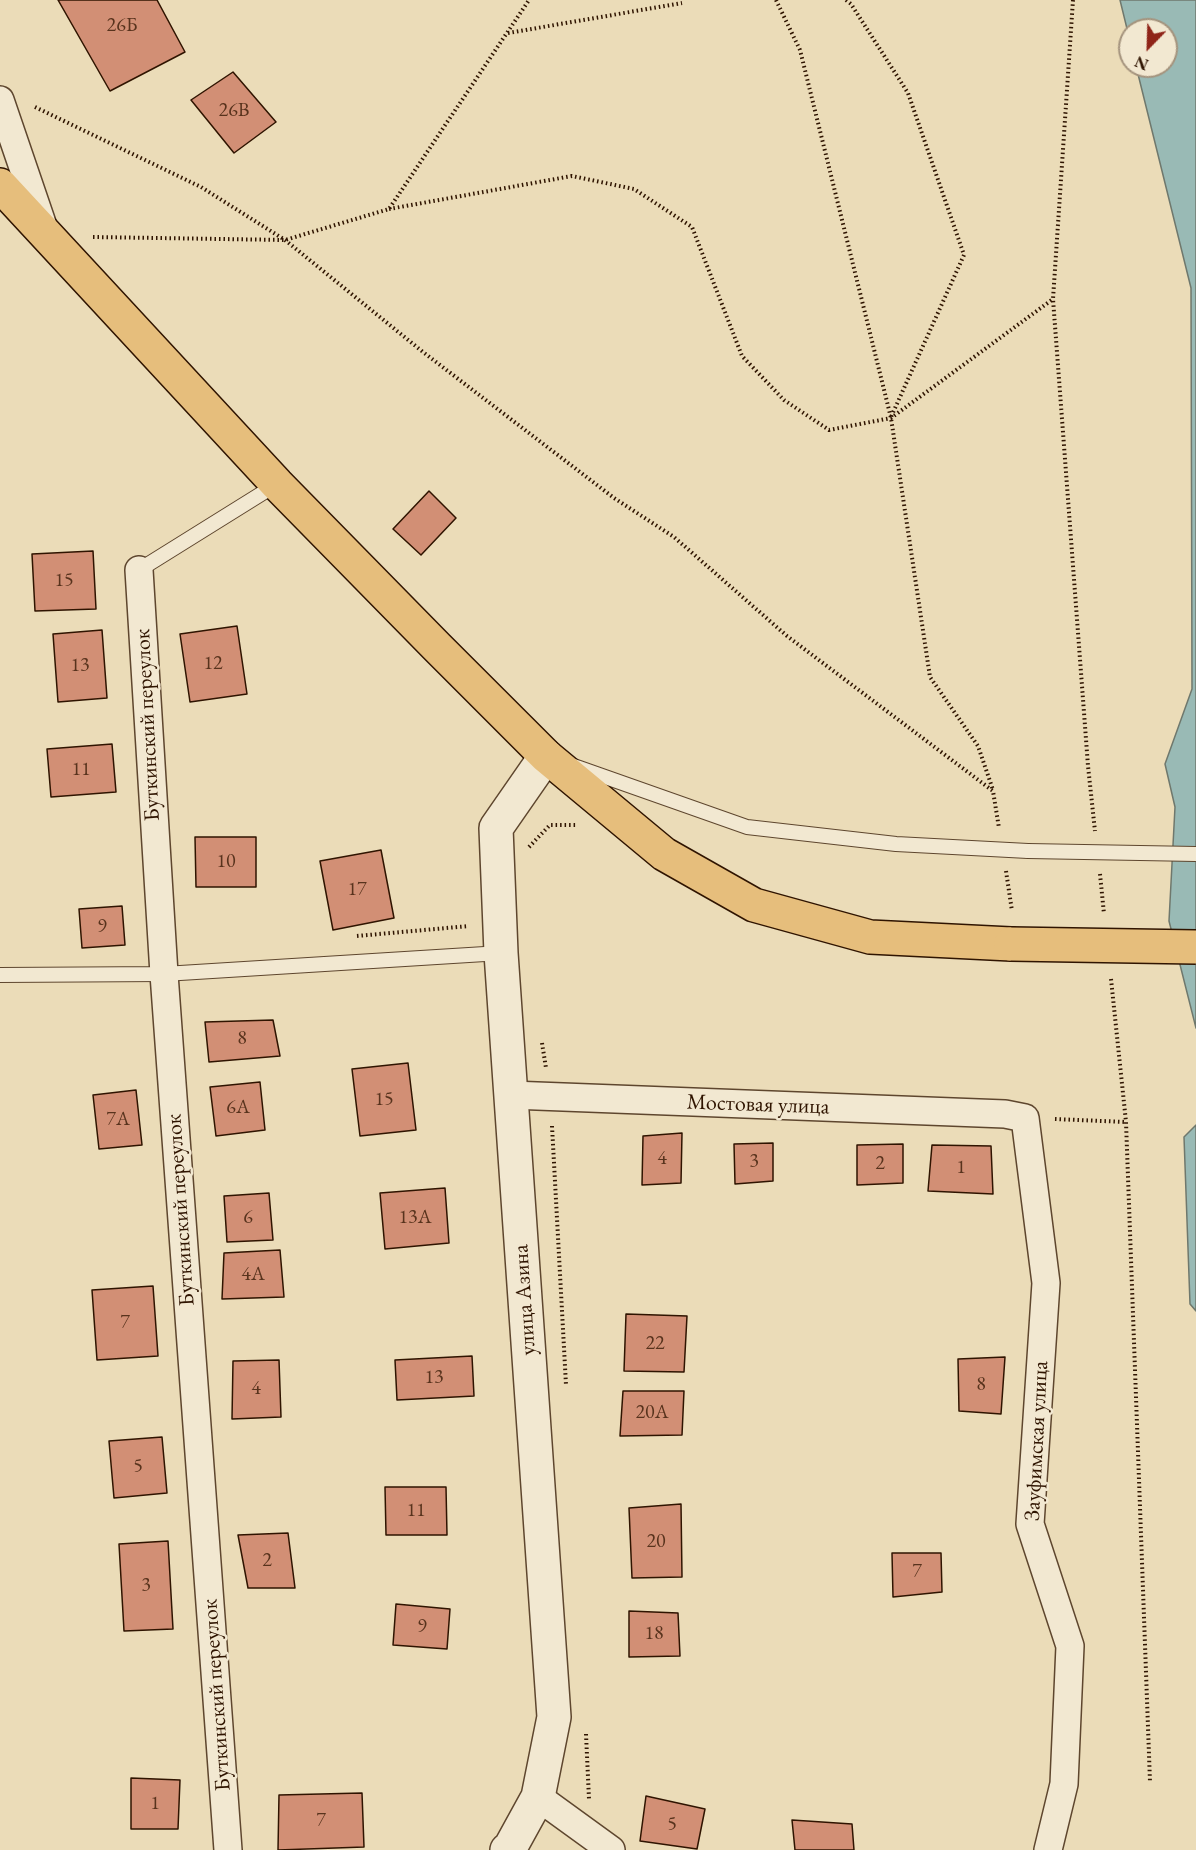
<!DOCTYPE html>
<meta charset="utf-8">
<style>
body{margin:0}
#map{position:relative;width:1196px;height:1850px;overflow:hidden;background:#ebdcb8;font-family:"EB Garamond",serif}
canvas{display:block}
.north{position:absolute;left:1118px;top:18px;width:60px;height:60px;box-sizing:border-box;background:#f2e8d1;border:2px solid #a4937d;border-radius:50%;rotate:203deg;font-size:16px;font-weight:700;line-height:24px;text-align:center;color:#2f1400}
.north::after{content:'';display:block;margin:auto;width:21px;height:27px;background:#8f2418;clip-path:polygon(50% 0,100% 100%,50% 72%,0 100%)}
</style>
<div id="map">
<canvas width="1196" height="1850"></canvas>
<div class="north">N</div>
</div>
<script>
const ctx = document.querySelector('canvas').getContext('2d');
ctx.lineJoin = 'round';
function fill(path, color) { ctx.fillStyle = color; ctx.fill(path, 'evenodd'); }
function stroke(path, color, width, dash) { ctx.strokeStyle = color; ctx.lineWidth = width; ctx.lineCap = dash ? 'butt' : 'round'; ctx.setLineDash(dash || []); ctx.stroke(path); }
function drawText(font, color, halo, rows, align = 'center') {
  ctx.font = font + ' "EB Garamond",serif'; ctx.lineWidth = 5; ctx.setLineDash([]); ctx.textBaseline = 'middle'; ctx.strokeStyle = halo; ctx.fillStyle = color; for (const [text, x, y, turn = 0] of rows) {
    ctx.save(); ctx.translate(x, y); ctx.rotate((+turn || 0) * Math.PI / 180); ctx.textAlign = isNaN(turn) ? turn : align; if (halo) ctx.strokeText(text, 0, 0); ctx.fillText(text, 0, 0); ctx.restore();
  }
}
const water = new Path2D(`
 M1120,0H1196V1028L1169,921L1175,807L1165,764L1192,689L1191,288L1136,66H1166V30H1130V41Z
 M1196,1125V1311L1190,1304L1184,1137Z`);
const building = new Path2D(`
 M58,0H157L185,52L110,91Z
 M233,72L276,122L234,153L191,100Z
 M429,491L456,518L421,555L393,529Z
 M93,551L96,609L35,611L32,554Z
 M237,626L247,694L190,702L180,634Z
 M102,630L107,698L58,702L53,634Z
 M112,744L116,792L51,797L47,749Z
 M195,837H256V887H196Z
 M381,850L394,918L333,930L320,861Z
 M122,906L125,945L82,948L79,909Z
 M273,1020L280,1056L209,1062L205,1022Z
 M408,1063L416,1130L360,1136L352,1069Z
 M260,1082L265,1130L216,1136L210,1087Z
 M136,1090L142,1145L99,1149L93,1095Z
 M682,1133L681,1183L642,1185L643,1136Z
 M773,1143V1181L735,1184L734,1144Z
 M903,1144V1183L857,1185V1145Z
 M932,1145L991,1146L993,1194L928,1191Z
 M445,1188L449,1243L385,1249L380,1193Z
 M269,1193L273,1240L227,1242L224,1196Z
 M280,1250L284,1297L222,1299L224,1253Z
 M153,1286L158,1356L97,1360L92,1290Z
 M626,1314L687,1316L684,1372L624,1371Z
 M472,1356L474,1396L397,1400L395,1360Z
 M1005,1357L1001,1414L959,1411L958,1359Z
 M279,1360L281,1417L232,1419L233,1361Z
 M623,1391H684L682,1435L620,1436Z
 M162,1437L167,1493L114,1498L109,1441Z
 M385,1487H446L447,1535H386Z
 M681,1504L682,1577L632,1578L629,1508Z
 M288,1533L295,1588H248L238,1535Z
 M168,1541L173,1629L124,1631L119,1544Z
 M892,1553H941L942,1592L893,1597Z
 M396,1604L450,1609L447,1649L393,1645Z
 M629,1611L678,1613L680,1656L629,1657Z
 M131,1778L180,1780L178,1829H131Z
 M362,1793L364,1847L278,1850L279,1795Z
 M646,1796L705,1809L697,1849L640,1841Z
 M792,1820L852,1824L854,1850H795Z`);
const path = new Path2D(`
 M776,0L800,50L891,418L930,677L978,746L993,790
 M846,0L851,4L908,93L964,255L891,417
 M1073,0L1053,299L1088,766L1095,831
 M508,33L682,3
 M35,107L201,187L285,240L423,352L614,498L674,537L787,636L993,791L999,828
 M389,209L572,176L634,189L692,227L742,356L784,400L829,430L891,418L1053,299
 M93,237L285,240L389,209L529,0
 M529,847L550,825H578
 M1006,871L1012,911
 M1100,874L1104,914
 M357,936L469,926
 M1111,979L1126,1122L1150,1782
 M542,1043L546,1068
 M1055,1119L1126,1122
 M552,1126L566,1385
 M586,1734L589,1799`);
const service = new Path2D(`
 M139,570L277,484
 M574,766L747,827L896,844L1028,851
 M0,975L164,974L501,953`);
const minor = new Path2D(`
 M0,100L44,229
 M139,570L164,974L228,1850
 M511,1095L1005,1114L1025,1118L1046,1283L1030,1524L1070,1646L1064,1784L1048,1850
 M538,1797L611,1850`);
const tertiary = new Path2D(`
 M507,1850L510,1848L538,1797L554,1717L501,953L496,828L546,756`);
const primary = new Path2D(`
 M0,185L277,484L437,647L546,756L664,854L754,905L870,937L1011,944`);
const serviceBridge = new Path2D(`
 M1028,851L1196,854`);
const primaryBridge = new Path2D(`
 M1011,944L1196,947`);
const numberNames = [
 ["26Б",122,26],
 ["26В",234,111],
 ["15",64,581],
 ["12",213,664],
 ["13",80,666],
 ["11",81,770],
 ["10",226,862],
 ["17",357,890],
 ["9",102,927],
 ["8",242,1039],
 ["15",384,1100],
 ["6А",238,1108],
 ["7А",118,1120],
 ["4",662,1159],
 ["3",754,1162],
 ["2",880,1164],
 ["1",961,1168],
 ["6",248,1218],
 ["13А",415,1218],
 ["4А",253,1275],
 ["7",125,1323],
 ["22",655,1344],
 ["13",434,1378],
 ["8",981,1385],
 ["4",256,1389],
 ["20А",652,1413],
 ["5",138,1467],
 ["11",416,1511],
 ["20",656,1542],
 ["2",267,1561],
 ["7",917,1572],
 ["3",146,1586],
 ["9",422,1627],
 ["18",654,1634],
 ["1",155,1804],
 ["7",321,1821],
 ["5",672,1825]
];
const streetNames = [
 ["Буткинский переулок",148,725,-93],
 ["Мостовая улица",758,1105,2],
 ["Буткинский переулок",181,1210,-94],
 ["улица Азина",525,1300,-94],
 ["Зауфимская улица",1037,1441,-87],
 ["Буткинский переулок",217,1695,-94]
];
fill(water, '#99bab5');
stroke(water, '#6f786d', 1.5);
fill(building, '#d28f75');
stroke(building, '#2f1400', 1.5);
stroke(service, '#5e462e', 16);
stroke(minor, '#5e462e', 30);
stroke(tertiary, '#5e462e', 36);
stroke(primary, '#2f1400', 36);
stroke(path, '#2f1400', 4, [1.5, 3]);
stroke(service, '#f2e8d1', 14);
stroke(minor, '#f2e8d1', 27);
stroke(tertiary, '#f2e8d1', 33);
stroke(primary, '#e6be7c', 33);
stroke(serviceBridge, '#5e462e', 16, []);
stroke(primaryBridge, '#2f1400', 36, []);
stroke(serviceBridge, '#f2e8d1', 14);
stroke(primaryBridge, '#e6be7c', 33);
drawText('20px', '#58331d', null, numberNames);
drawText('22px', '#2f1400', '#f2e8d1', streetNames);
</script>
